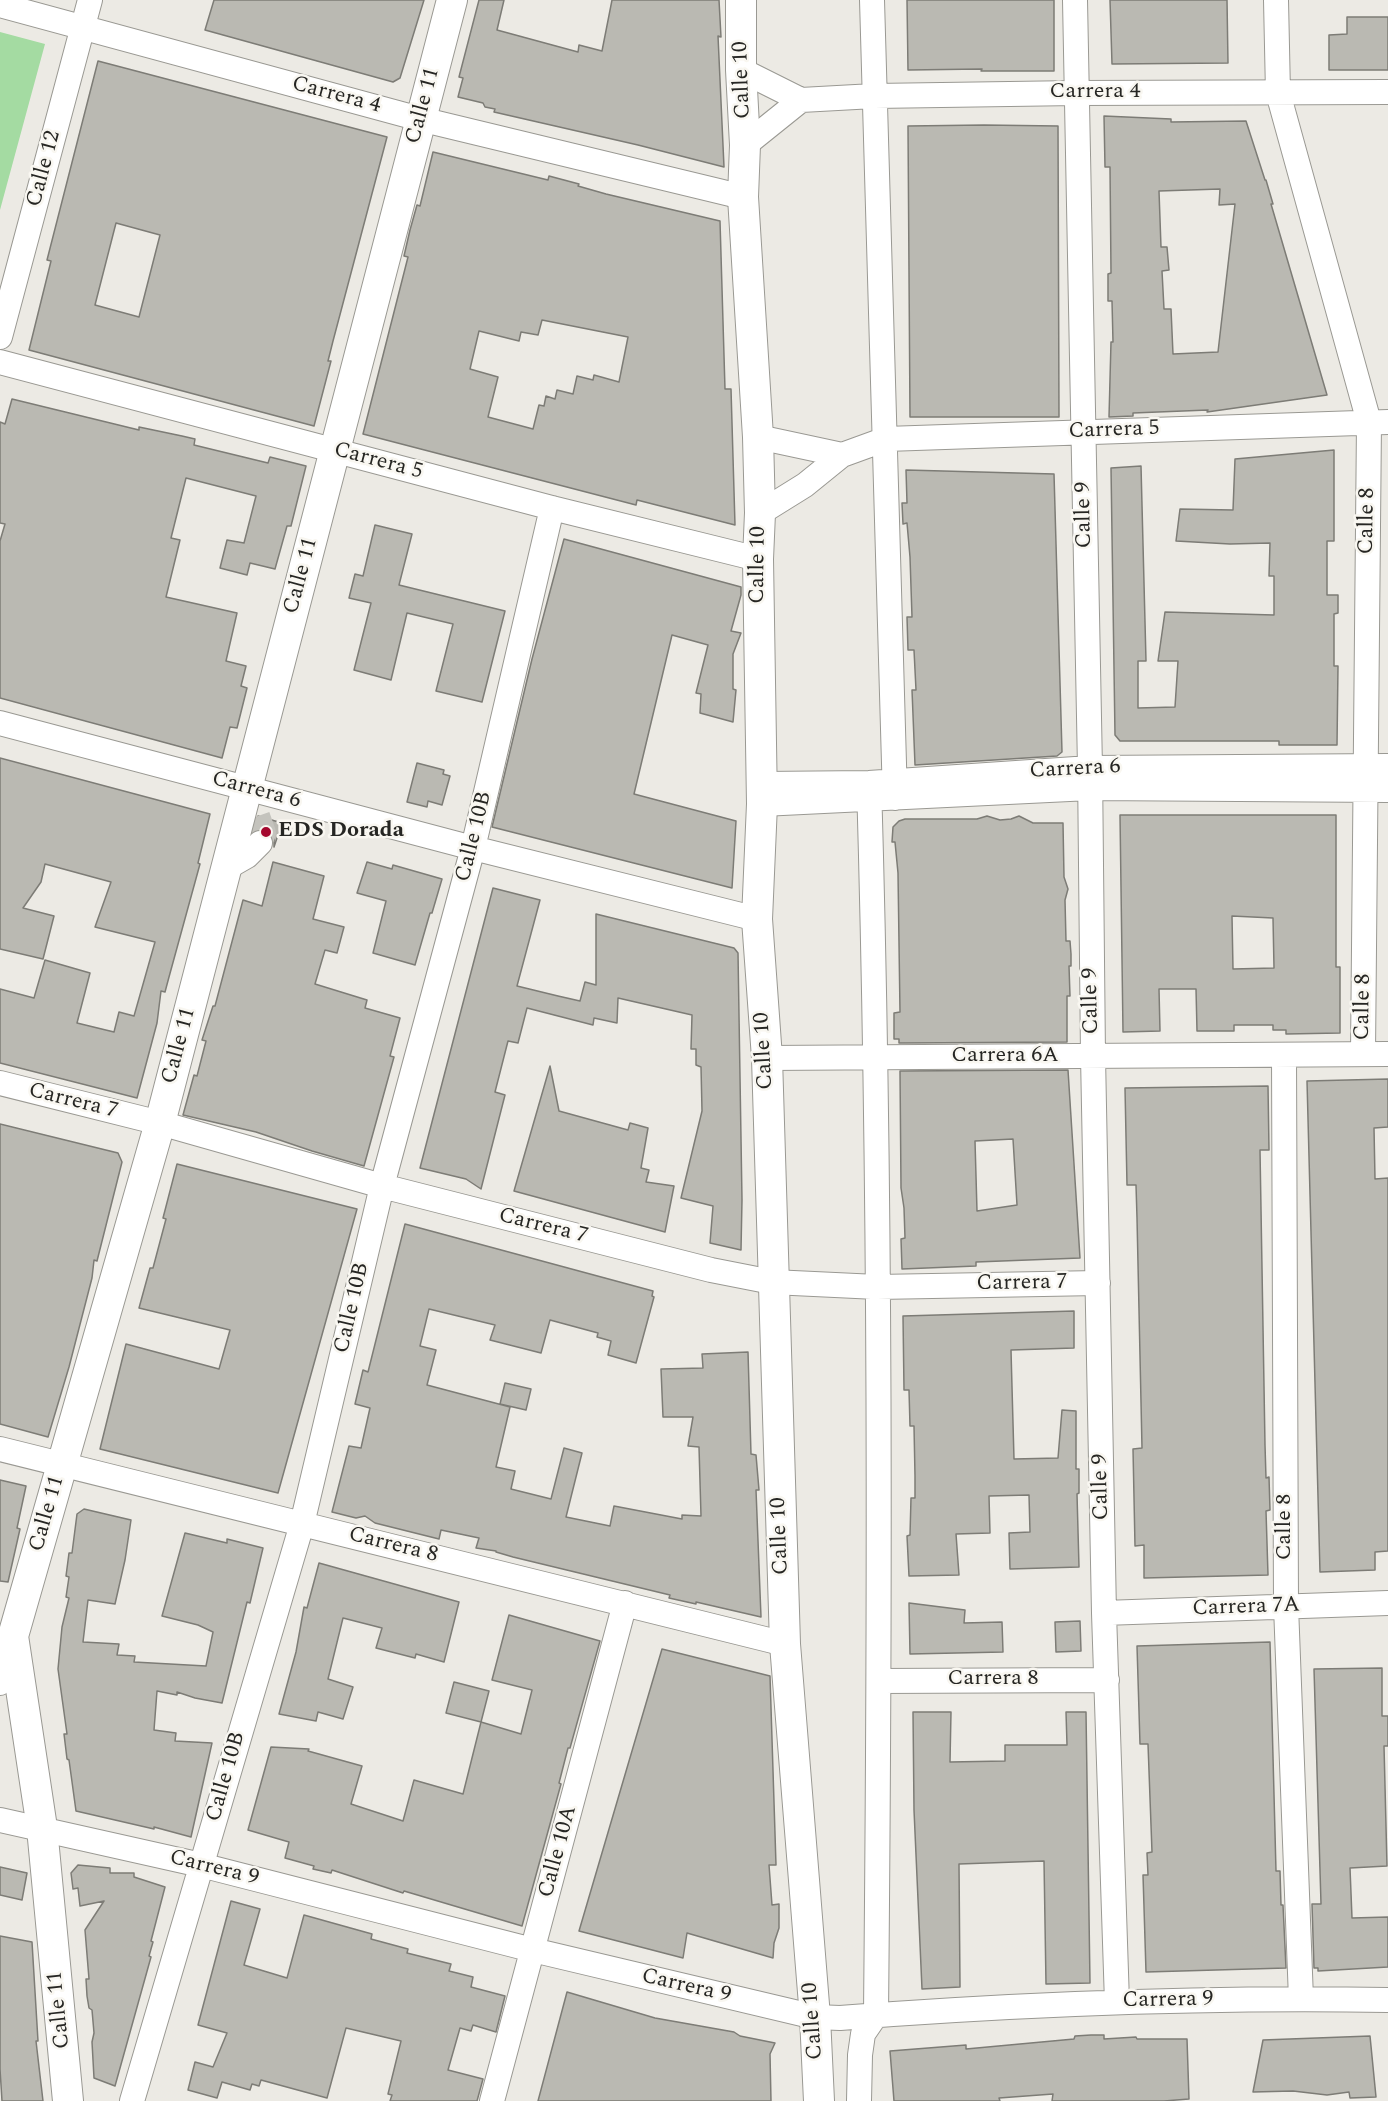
<!DOCTYPE html>
<style>
body{margin:0}
canvas{display:block;background:#eceae4}
</style>
<canvas width="1388" height="2101"></canvas>
<script>
const ctx = document.querySelector('canvas').getContext('2d');
ctx.lineJoin = 'round';
function fill(path, color) { ctx.fillStyle = color; ctx.fill(path, 'evenodd'); }
function stroke(path, color, width, dash) { ctx.strokeStyle = color; ctx.lineWidth = width; ctx.lineCap = dash ? 'butt' : 'round'; ctx.setLineDash(dash || []); ctx.stroke(path); }
function drawText(font, color, halo, rows, align = 'center') {
  ctx.font = font + ' Spectral,serif'; ctx.lineWidth = 5; ctx.setLineDash([]); ctx.textBaseline = 'middle'; ctx.strokeStyle = halo; ctx.fillStyle = color; for (const [text, x, y, turn = 0] of rows) {
    ctx.save(); ctx.translate(x, y); ctx.rotate((+turn || 0) * Math.PI / 180); ctx.textAlign = isNaN(turn) ? turn : align; if (halo) ctx.strokeText(text, 0, 0); ctx.fillText(text, 0, 0); ctx.restore();
  }
}
const green = new Path2D(`
 M0,32L45,44L0,210Z`);
const building = new Path2D(`
 M214,0H424L400,78L393,82L205,30Z
 M479,0H504L497,30L578,52L579,45L602,51L612,0H719L721,37L718,36L724,167L638,145L494,112L495,109L485,107L483,103L458,97L463,78L459,77Z
 M907,0H1054V71H981L982,69L908,70Z
 M1110,0H1227L1228,63L1112,64Z
 M1347,17H1388V70H1329V35L1347,34Z
 M98,61L387,137L333,341L328,361H331L314,426L29,350L51,261L47,260ZM116,223L160,235L139,317L95,305Z
 M1104,116L1171,119V122L1246,121L1265,180H1266L1273,204H1271L1327,395L1207,412L1208,410L1133,413V416L1109,417L1111,342H1113L1112,301H1108V274L1111,273L1110,167H1105ZM1220,189L1219,205L1235,204L1218,352L1173,354L1171,309H1164L1162,271L1169,270L1167,247H1161L1159,191Z
 M984,125L1058,126L1059,417H910L908,126Z
 M433,152L548,180L549,176L579,184L578,186L606,194L720,221L725,389H731L735,525L637,500L636,505L363,434L408,257L404,256L410,230L417,205L420,206ZM542,320L628,337L619,382L594,375L593,380L577,376L573,394L557,390L555,399L546,396L544,406L539,405L533,429L488,417L498,377L470,369L479,331L519,341L521,332L538,335Z
 M12,399L139,430V427L182,436L195,439L194,445L268,463L270,457L306,466L291,526H287L275,569L250,563L247,575L220,568L227,540L244,543L256,496L186,478L171,538L180,540L166,597L237,613L226,661L246,666L241,686L247,688L237,728L230,727L222,758L0,698V541L5,524L0,523V422L5,424Z
 M1334,450V541H1327V595H1338V613L1334,614V666H1338L1337,745H1279V741H1120L1115,735L1111,468L1141,466L1146,661H1138V708L1175,707L1178,661H1158L1165,612L1274,615V576H1269L1270,543L1230,544L1176,541L1180,509L1233,510L1235,459Z
 M906,470L1054,474L1062,752L1057,756L915,765L912,690H916L914,650H908L907,617H912L910,557L907,523L903,524L902,503H907Z
 M375,525L412,534L399,585L505,611L482,702L436,691L453,624L407,613L391,680L354,670L371,603L349,598L355,574L363,576Z
 M564,539L741,587V595L731,631L741,633L733,654V689L736,690L733,722L700,713L701,694L696,693L708,645L672,635L634,794L736,821L732,888L492,827L532,659Z
 M0,758L210,814L198,863L200,864L169,977L165,992L161,991L157,1023L137,1098L0,1063V989L34,998L45,960L90,973L77,1023L114,1032L119,1012L134,1016L155,942L95,927L111,882L45,864L41,882L23,908L54,916L43,959L0,949Z
 M417,763L444,770L443,774L450,776L442,805L428,801L427,807L407,802Z
 M1120,815H1336V967H1340V1033L1286,1034V1030H1273V1025H1234V1031H1197L1196,989H1159L1160,1031L1123,1032ZM1232,916L1273,918L1274,968L1233,969Z
 M258,816L282,823L274,847V839L270,833L263,829L254,830Z
 M987,816L1000,820L1011,819L1019,816L1033,823H1063L1064,877L1068,889L1065,900L1066,941H1070L1071,954V966H1069L1070,996H1067V1042L899,1043V1039H894V1013L900,1012L898,873L895,842H892L893,827L899,821L905,819H977Z
 M273,862L324,876L313,919L344,927L337,953L325,950L315,984L367,1000L365,1008L400,1018L390,1056L394,1057L364,1166L312,1151L256,1132L183,1115L194,1075L197,1076L206,1041L202,1040L213,1006H215L243,900L262,906Z
 M367,862L392,869L393,865L442,879L432,913H430L415,965L373,953L386,901L357,893Z
 M493,888L540,900L517,986L558,996L580,1001L585,982L596,985V914L734,948L738,953L742,1200L741,1250L710,1243L713,1206L681,1198L702,1111L701,1067L696,1065V1049H691L692,1015L618,998L617,1023L594,1018L593,1025L527,1008L518,1043L508,1041L495,1092L505,1095L481,1189L466,1179L420,1168Z
 M550,1066L559,1111L628,1130L630,1123L648,1128L641,1168L649,1170L646,1182L674,1186L665,1232L514,1191Z
 M1068,1070L1080,1258L976,1262V1266L902,1269L901,1239L905,1238L904,1208L901,1188L900,1071ZM1013,1139L1017,1205L977,1211L975,1141Z
 M1388,1079V1127L1374,1128L1375,1179L1388,1178V1551L1375,1552V1570L1320,1572L1307,1081Z
 M1268,1086L1269,1150H1260L1265,1445L1266,1478L1269,1477L1270,1510L1266,1511L1268,1575L1144,1578V1545L1135,1546L1133,1449L1142,1448L1137,1218L1136,1185H1127L1125,1088Z
 M0,1124L118,1153L122,1162L97,1261L94,1260L92,1278L69,1367L48,1437L0,1424Z
 M177,1164L357,1209L278,1493L100,1449L126,1344L219,1369L230,1330L139,1308L150,1268H153L166,1219L163,1218Z
 M405,1224L653,1291L652,1296L654,1297L636,1363L608,1355L611,1341L597,1337L598,1333L550,1320L541,1353L490,1340L495,1325L429,1309L420,1346L436,1350L427,1385L510,1407L496,1467L515,1471L511,1489L551,1499L564,1448L582,1453L566,1517L610,1526L614,1506L682,1519V1515L701,1516L699,1447L688,1446L693,1417H663L661,1369L703,1368L702,1354L748,1352L751,1454L756,1455L759,1490H756L761,1617L696,1602V1604L669,1598L670,1595L513,1557L496,1552V1551L476,1548L479,1538L441,1530L439,1539L375,1523L365,1516L356,1518L332,1512L349,1446L361,1448L370,1408L355,1404L363,1370L368,1372Z
 M1074,1311V1348L1011,1350L1012,1387L1014,1459L1058,1458L1062,1410L1076,1411V1469H1079V1493L1077,1494L1079,1567L1010,1569L1009,1533L1030,1532L1029,1495L989,1496L990,1533L956,1534L959,1575L909,1576L907,1536L910,1535L911,1498H915V1476L914,1426H910L909,1390H904L903,1316Z
 M505,1383L531,1389L526,1410L500,1404Z
 M0,1480L26,1486L17,1528L20,1529L8,1582L0,1581Z
 M84,1509L131,1520L125,1560L115,1604L88,1600L83,1642L119,1644L117,1655L135,1656L134,1662L206,1666L213,1632L198,1625L162,1616L185,1533L227,1543V1539L263,1548L250,1603L247,1602L222,1703L195,1698L177,1692V1695L157,1691L154,1730L176,1733L175,1741L212,1743L191,1837L154,1827V1829L76,1811L69,1760L67,1759L64,1734H67L58,1669L62,1627L69,1598L66,1597L69,1577L66,1576L69,1553H72L77,1514Z
 M319,1563L459,1602L444,1662L416,1654L415,1658L376,1648L382,1628L343,1618L328,1679L353,1687L343,1719L318,1712L316,1721L279,1714L296,1652L304,1607L307,1608Z
 M909,1603L965,1610L964,1623L1002,1622L1003,1652L910,1654Z
 M509,1615L600,1641L570,1748H568L559,1783L561,1784L522,1926L404,1891L403,1893L332,1870L331,1873L313,1869L314,1866L285,1858L289,1842L248,1830L271,1747L309,1749L308,1751L362,1766L351,1804L403,1821L414,1780L463,1794L481,1722L446,1713L454,1682L489,1691L481,1722L521,1734L532,1690L492,1680Z
 M1080,1621L1081,1651L1056,1652L1055,1622Z
 M1270,1642L1276,1871H1280L1281,1905H1283L1286,1968L1146,1972L1143,1875H1148L1147,1853L1152,1852L1148,1744H1140L1137,1646Z
 M662,1649L770,1676L776,1865H769L772,1905L779,1904V1928L774,1943L773,1958L687,1933L683,1958L579,1931Z
 M1382,1668V1716H1388V1746H1384L1387,1866L1350,1868L1352,1918L1388,1917V1967L1318,1971V1968H1314L1312,1904H1321L1314,1669Z
 M913,1712H951L950,1762L1005,1761V1745H1067L1066,1712H1086L1090,1983L1046,1984L1044,1861L959,1864L960,1987L922,1989L914,1810Z
 M78,1865L110,1868V1873H134V1877L165,1887L151,1941L153,1942L149,1956L151,1957L115,2086L94,2078L92,2042L94,2033L92,2010L89,2008L87,1996L86,1979H89L85,1930L104,1901L80,1906L78,1888L73,1889L71,1873Z
 M0,1867L27,1873L22,1900L0,1895Z
 M231,1901L260,1909L244,1965L287,1978L304,1915L372,1934L371,1939L408,1949L407,1953L451,1964L449,1971L473,1977L471,1987L505,1996L496,2032L473,2025L471,2031L460,2028L448,2070L483,2079L477,2101H390L392,2095L388,2094L401,2041L346,2028L327,2098L261,2080L259,2086L252,2084L250,2090L222,2082L217,2098L188,2090L195,2062L213,2067L227,2033L198,2025Z
 M0,1936L32,1942L38,2041H36L43,2101H2L0,2069Z
 M567,1992L655,2018L734,2032L740,2036L775,2043L770,2054L771,2101H538Z
 M1091,2035H1104V2039L1136,2037L1137,2039H1187L1189,2099L1164,2101H1052L1053,2094L999,2098L1000,2101H894L890,2051L966,2045V2049L1074,2039L1075,2036Z
 M1370,2036L1376,2097L1350,2098L1349,2092L1327,2095L1293,2091L1253,2092L1263,2040Z`);
const minorTunnel = new Path2D(`
 M258,816L264,833L260,843`);
const minor = new Path2D(`
 M872,0L895,798
 M1075,0L1090,768L1093,1056L1104,1613L1117,2002
 M1276,0L1278,93L1369,422L1363,1053
 M0,5L420,119L743,197
 M741,70L801,100L874,96L1077,93L1388,92
 M745,145L801,100
 M0,337L90,0
 M0,362L552,508L758,559
 M758,437L842,455
 M760,513L805,485L842,455L886,439L1388,422
 M0,723L473,848L757,919
 M762,784L869,783L1090,768L1388,766
 M762,804L1090,788L1388,790
 M226,868L247,856L260,843
 M1284,1056L1286,1606L1301,1999
 M767,1058L1388,1054
 M0,1083L160,1123L382,1186L711,1270L772,1282L877,1287L1098,1283
 M0,1449L785,1644
 M1104,1613L1388,1603
 M880,1681L1107,1680
 M0,1683L12,1641
 M0,1820L201,1865L533,1950L815,2017L840,2018C1022,2004 1205,1997 1388,2000
 M132,2101L302,1524L382,1186L473,848L552,508
 M492,2101L625,1603
 M859,2101L860,2055L863,2034L876,2015C880,1605 881,1193 869,783`);
const major = new Path2D(`
 M741,0V70L745,145L743,197L758,437L760,513L758,559L762,804L757,919L767,1058L785,1644L815,2017L819,2101
 M68,2101L42,1828L13,1636L160,1123L452,0`);
const markers = [
 [266,832,6,"#a4072d"]
];
const streetNames = [
 ["Calle 10",743,80,-92],
 ["Carrera 4",1095,93],
 ["Carrera 4",336,96,15],
 ["Calle 11",424,106,-75],
 ["Calle 12",45,169,-75],
 ["Carrera 5",1114,431,-2],
 ["Carrera 5",378,462,15],
 ["Calle 9",1085,515,-91],
 ["Calle 8",1368,521,-89],
 ["Calle 10",759,565,-89],
 ["Calle 11",302,576,-75],
 ["Carrera 6",1075,770,-3],
 ["Carrera 6",256,791,15],
 ["Calle 10B",475,837,-76],
 ["Calle 9",1092,1001,-91],
 ["Calle 8",1364,1007,-89],
 ["Calle 11",180,1046,-75],
 ["Calle 10",765,1051,-93],
 ["Carrera 6A",1005,1057],
 ["Carrera 7",73,1102,14],
 ["Carrera 7",543,1227,14],
 ["Carrera 7",1022,1284,-1],
 ["Calle 10B",353,1308,-77],
 ["Calle 9",1102,1487,-91],
 ["Calle 11",48,1514,-74],
 ["Calle 8",1286,1527,-90],
 ["Calle 10",781,1536,-92],
 ["Carrera 8",393,1546,14],
 ["Carrera 7A",1246,1608,-2],
 ["Carrera 8",993,1680],
 ["Calle 10B",227,1777,-74],
 ["Calle 10A",559,1852,-75],
 ["Carrera 9",214,1869,14],
 ["Carrera 9",686,1987,13],
 ["Carrera 9",1168,2001,-1],
 ["Calle 11",60,2010,-96],
 ["Calle 10",814,2021,-94]
];
const poiNames = [
 ["EDS Dorada",278,832]
];
fill(green, '#a4dba2');
fill(building, '#bab9b2');
stroke(building, '#7d7c76', 1.5);
stroke(minorTunnel, '#c4c3bd', 24, [24, 12]);
stroke(minor, '#9a9993', 26);
stroke(major, '#9a9993', 32);
stroke(minor, '#fff', 24);
stroke(major, '#fff', 30);
for (const [x, y, r, color] of markers) { const dot = new Path2D(); dot.arc(x, y, r, 0, 2 * Math.PI); ctx.fillStyle = color; ctx.fill(dot); stroke(dot, '#f9f7f1', 2); }
drawText('22px', '#262623', '#f9f7f1', streetNames);
drawText('bold 22px', '#262623', '#f9f7f1', poiNames, 'left');
</script>
